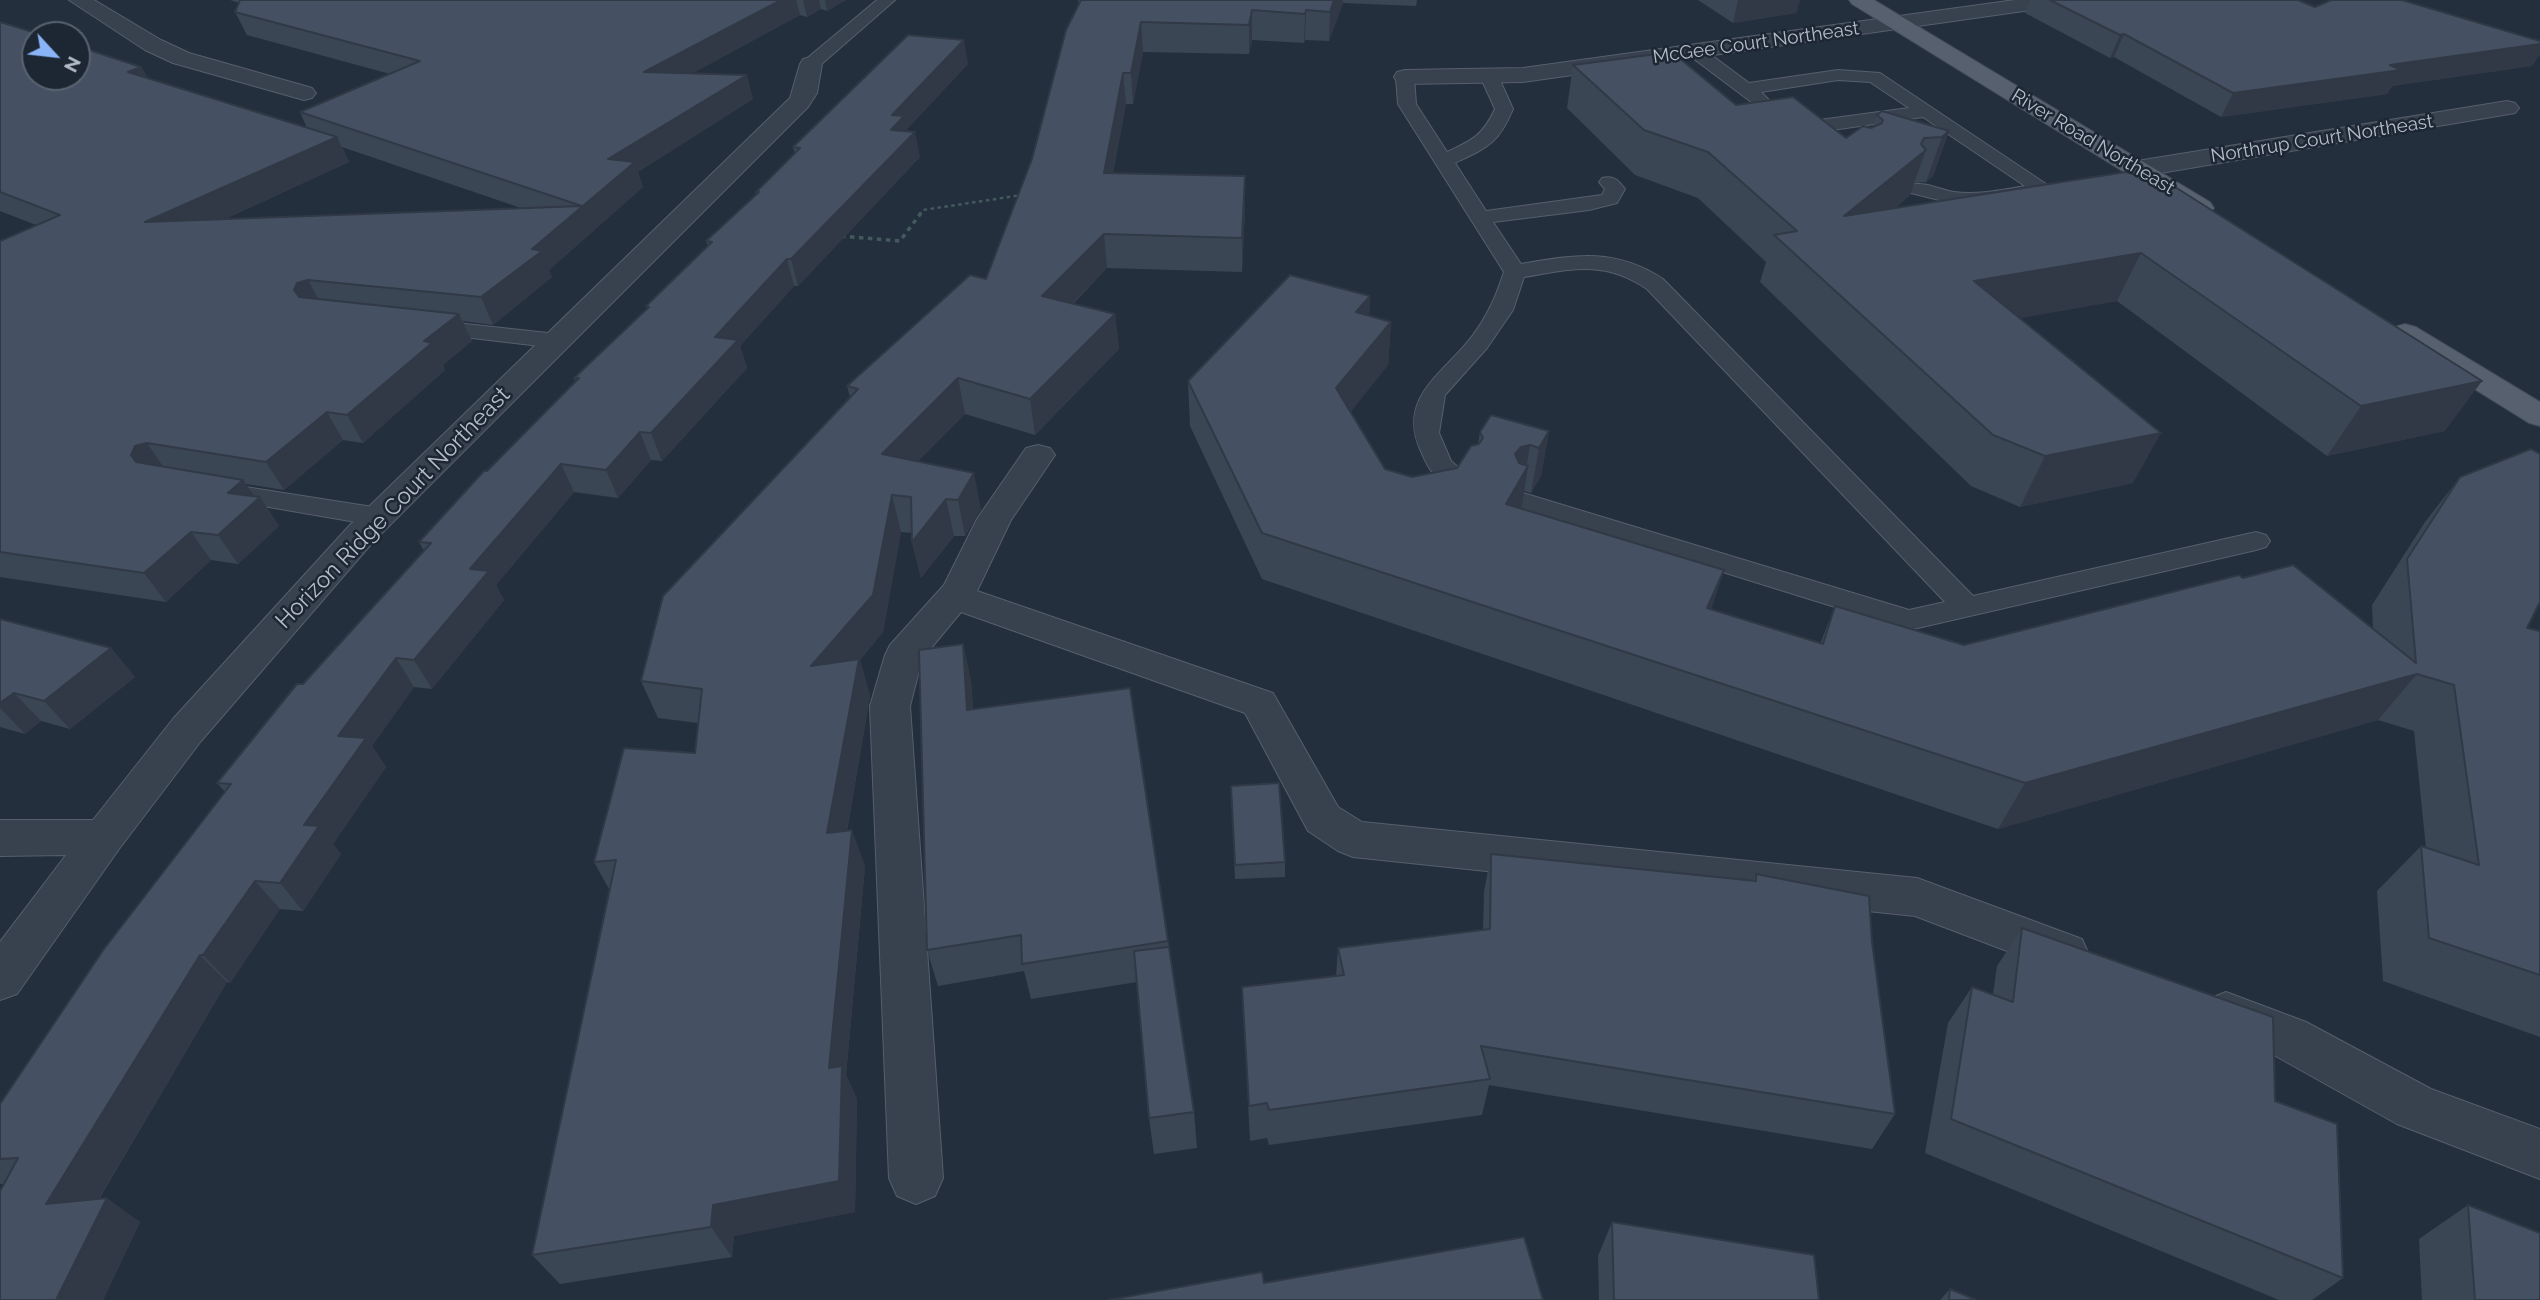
<!DOCTYPE html>
<style>
body{margin:0}
#map{position:relative;width:2540px;height:1300px;overflow:hidden;background:#242f3e;font-family:Raleway,sans-serif}
canvas{display:block}
.north{position:absolute;left:21px;top:21px;width:70px;height:70px;box-sizing:border-box;background:#1d2633;border:2px solid #59626f;border-radius:50%;rotate:117deg;font-size:19px;font-weight:700;line-height:28px;text-align:center;color:#b4bcc9}
.north::after{content:'';display:block;margin:auto;width:24px;height:32px;background:#8ab4f8;clip-path:polygon(50% 0,100% 100%,50% 72%,0 100%)}
</style>
<div id="map">
<canvas width="2540" height="1300"></canvas>
<div class="north">N</div>
</div>
<script>
const ctx = document.querySelector('canvas').getContext('2d');
ctx.lineJoin = 'round';
function stroke(path, color, width, dash) { ctx.strokeStyle = color; ctx.lineWidth = width; ctx.lineCap = dash ? 'butt' : 'round'; ctx.setLineDash(dash || []); ctx.stroke(path); }
function fill(path, color) { ctx.fillStyle = color; ctx.fill(path, 'evenodd'); }
function drawText(font, color, halo, rows, align = 'center') {
  ctx.font = font + ' Raleway,sans-serif'; ctx.lineWidth = 5; ctx.setLineDash([]); ctx.textBaseline = 'middle'; ctx.strokeStyle = halo; ctx.fillStyle = color; for (const [text, x, y, turn = 0] of rows) {
    ctx.save(); ctx.translate(x, y); ctx.rotate((+turn || 0) * Math.PI / 180); ctx.textAlign = isNaN(turn) ? turn : align; if (halo) ctx.strokeText(text, 0, 0); ctx.fillText(text, 0, 0); ctx.restore();
  }
}
const pathFar1 = new Path2D(`
 M919,215L923,210L1022,195`);
const path = new Path2D(`
 M841,236L900,241L921,213`);
const lane = new Path2D(`
 M877,0H895L817,68H805L802,64L805,60Z
 M1696,47L1702,48L1749,83L1838,70L1880,73L2052,188L2049,192L1998,203L1955,204L1911,193L1908,189L1911,185C1925,181 1940,190 1954,192C1977,195 2002,190 2025,186L1923,117L1797,135L1790,133L1788,129L1797,123L1909,108L1870,82L1838,80L1761,92L1769,100L1766,104H1754L1690,56L1687,52L1690,48Z
 M1489,71L1498,76L1513,109C1498,144 1488,147 1455,163L1486,211L1602,195L1605,189L1599,182L1602,178C1614,175 1618,180 1625,189L1617,203L1589,210L1493,222L1521,264C1575,255 1614,247 1663,279L1973,596L2256,532L2266,535L2270,541L2266,547L2256,550L1909,630L1514,507L1510,501L1514,495L1523,493L1909,610L1945,602L1647,289C1604,260 1572,269 1524,277L1513,310L1487,348L1445,395L1439,433L1451,461L1475,482L1471,488C1455,492 1445,483 1433,473C1427,466 1424,458 1420,449C1397,396 1446,372 1473,335C1488,315 1496,296 1504,272L1398,104L1396,77L1405,72L1414,77L1416,104L1447,152C1473,140 1483,135 1495,109L1480,76Z
 M429,320L557,334L565,336L569,341L565,346L557,348L421,332L418,327L421,322Z
 M220,483L379,508L389,511L392,517L389,523L379,526L211,497L207,491L211,485Z`);
const street = new Path2D(`
 M69,0H94L161,40L189,53L312,88L316,93L312,98L304,100L173,63L145,50Z
 M2015,0H2069L2066,4L2059,6L1523,82L1405,84L1397,82L1394,77L1397,72L1405,70L1523,68Z
 M811,57L819,59L822,64L817,93L808,107L373,542L201,741L119,849L17,994L0,1000V942L66,855L0,856V820H93L173,719L349,526L790,98L800,64L803,59Z
 M2507,101L2515,103L2519,108L2515,113L2137,177L2128,174L2124,169L2128,164L2137,161Z
 M1038,445L1050,448L1055,455L1011,520L977,591L1273,693L1338,807L1362,822L1917,878L2082,939L2088,953L2082,967L2065,973L1915,916L1353,857L1338,851L1308,831L1245,713L961,612L922,659L910,706L943,1178L935,1196L916,1204L897,1196L889,1178L870,706L885,655L890,645L944,585L977,519L1026,448Z
 M2226,992L2306,1022L2431,1089L2540,1129V1179L2397,1124L2272,1054L2209,1029L2202,1014L2209,999Z`);
const primary = new Path2D(`
 M1849,0H1874L2210,202L2214,208L2210,214L2201,216L2192,214L1852,4Z
 M2405,324L2416,327L2540,402V426L2529,423L2394,339L2390,333L2394,327Z`);
const wall = new Path2D(`
 M230,0H846L827,11L821,9L807,17L800,15L693,73L753,99L638,172L643,187L549,270L552,277L493,325L463,321L472,341L443,365L445,370L363,443L343,440L284,490L246,484L254,496L260,497L279,526L238,564L211,560L166,602L0,577V241L36,225L0,211V22L141,67L148,78L307,128L300,112L390,74L247,35L235,12L239,3ZM342,147L521,208L225,219L349,162Z
 M1078,0H1417L1416,6L1343,3L1329,41L1305,40L1304,43L1252,40L1249,54L1143,52L1133,104H1126L1113,173L1245,209L1242,272L1107,268L1073,304L1115,314L1119,349L1035,435L965,414L918,461L981,509L965,536H954L921,578L912,542V533L901,532L883,632L860,660L870,696L847,831L865,866L846,1075L857,1099L855,1212L734,1236L732,1257L560,1284L532,1255L609,889L594,862L695,753L698,723L658,718L641,681L850,397L847,386L986,279L1032,159L1079,4Z
 M1698,0H1800L1796,13L1733,23Z
 M2030,0H2298L2315,7L2540,41V54L2532,66L2392,86L2387,94L2221,117L2114,57L2110,58L2025,13Z
 M968,64L907,129L920,157L798,286H794L740,346L747,368L662,461L651,460L618,498L574,492L496,585L504,600L432,689L414,687L372,746L386,767L333,844L341,854L303,911L280,909L230,983L227,982L99,1199L140,1222L103,1300H0L4,1184H0V1104L225,792L217,783L303,684L424,551L419,542L487,471L576,382L574,378L647,309L646,306L708,246L706,241L756,194V192L795,154L793,147Z
 M1573,65L1736,105L1846,138L1873,128L1877,115L1949,131L1933,176L1926,182L1914,183L1910,195L1895,208L2126,172L2445,431L2327,456L2117,301L2019,318L2133,483L2020,507L1971,486L1760,282L1766,262L1698,198L1635,175L1567,108Z
 M1370,296L1369,316L1391,322L1388,365L1350,412L1385,469L1412,477L1457,468L1478,444L1480,432L1549,431L1541,476L1531,493L1524,491L1521,509L1724,570L1711,609L1820,644L1835,606L1964,645L2243,578L2373,629L2372,605L2425,522L2460,477L2527,628L2540,631V1037L2383,981L2377,891L2421,846L2426,848L2414,731L2378,720L1998,829L1262,579L1190,426L1188,381Z
 M0,619L111,648L135,677L70,729L41,721L25,734L0,727Z
 M963,644L971,681L973,709L1130,688L1194,1112L1197,1148L1154,1154L1149,1118L1137,982L1031,999L1024,971L938,986L927,950Z
 M1231,786L1285,862V877L1235,879Z
 M1491,854L1753,880L1756,874L1872,942L1895,1114L1872,1149L1489,1085L1482,1115L1269,1145L1267,1138L1250,1141L1242,987L1336,976L1338,948L1483,930L1484,892Z
 M2022,928L2275,1101L2343,1278L2312,1300H2279L1925,1153L1948,1023L1972,987L1993,994L1997,966Z
 M2468,1205L2540,1300H2422L2419,1239Z
 M1612,1222L1819,1300H1599L1598,1256Z
 M1950,1289L1976,1300H1940Z`);
const shadedWall = new Path2D(`
 M781,0H796L800,15L651,96L644,72Z
 M803,0H819L821,9L807,17Z
 M825,0H846L827,11Z
 M1334,0H1343V3L1329,41L1330,12Z
 M1738,0H1800L1796,13L1733,23Z
 M1252,10V40L1249,54V25Z
 M1306,10L1305,40L1304,43L1305,14Z
 M1141,22L1143,52L1133,104L1131,73Z
 M2124,34L2114,57L2110,58L2120,35Z
 M964,40L968,64L907,129L908,139L915,132L920,157L798,286L791,259L891,130L892,115Z
 M2540,44V54L2532,66L2392,86L2387,94L2221,117L2233,93L2390,65Z
 M141,67L155,91L128,72Z
 M1123,73L1126,104L1107,206L1104,173Z
 M747,75L753,99L638,172L643,187L549,270L552,277L493,325L481,297L532,249L615,179L608,159Z
 M1949,131L1933,176L1926,182L1942,137Z
 M337,137L349,162L161,248L145,222Z
 M1924,138L1918,156L1926,150L1910,195L1829,263L1844,216L1921,144Z
 M1245,176V209L1242,272V238Z
 M1104,234L1107,268L1046,330L1042,296Z
 M2141,253L2117,301L1954,330L1974,281Z
 M787,259L794,286L740,346L747,368L662,461L651,433L715,337Z
 M308,280L322,306L309,317L294,290L297,283Z
 M1370,296L1368,339L1356,312Z
 M459,314L472,341L443,365L445,370L363,443L347,415L424,341Z
 M1115,314L1119,349L1035,435L1030,399Z
 M1391,322L1388,365L1334,433L1336,388Z
 M958,378L965,414L890,490L882,454Z
 M2482,381L2445,431L2327,456L2361,406Z
 M327,412L343,440L284,490L266,462Z
 M1549,431L1541,476L1531,493L1539,448Z
 M640,432L651,460L618,498L606,470Z
 M2161,433L2133,483L2020,507L2045,456Z
 M147,443L166,471L151,483L131,455L135,446Z
 M1530,445L1526,470L1528,466L1521,512L1506,504L1515,454L1521,447Z
 M561,464L574,492L496,585L504,600L432,689L414,660L470,569Z
 M974,473L981,509L965,536L958,500Z
 M243,480L257,500L260,497L279,526L238,564L218,535L228,493Z
 M892,495L901,532L883,632L860,660L870,696L840,869L827,833L811,666Z
 M946,499L954,536L921,578L912,542Z
 M191,532L211,560L166,602L144,573Z
 M1724,570L1709,616L1707,608Z
 M963,644L971,681L976,747L967,710Z
 M111,648L135,677L70,729L44,701Z
 M396,658L414,687L372,746L386,767L333,844L341,854L303,911L280,883L304,825L338,736Z
 M2417,674L2378,720L1998,829L2025,783Z
 M14,693L41,721L25,734L0,708V703Z
 M852,830L865,866L846,1075L857,1099L855,1212L734,1236L732,1257L711,1227L713,1205L829,1068Z
 M255,881L280,909L230,983L203,955Z
 M200,955L227,982L81,1228L46,1204Z
 M107,1198L140,1222L103,1300H56Z`);
const building = new Path2D(`
 M240,0H781L644,72L747,75L608,159L635,162L532,249L542,251L481,297L308,280L297,283L294,290L299,297L459,314L424,341L432,343L347,415L327,412L266,462L147,443L135,446L131,455L136,462L243,480L228,493L260,497L218,535L191,532L144,573L0,552V241L60,215L0,192V22L42,35H35V77H77V46L141,67L128,72L337,137L145,222L582,206L300,112L420,61L235,12Z
 M1081,0H1334L1330,12L1306,10L1305,14L1252,10L1249,25L1141,22L1131,73H1123L1104,173L1245,176L1242,238L1104,234L1042,296L1115,314L1030,399L958,378L882,454L974,473L958,500L946,499L912,542L911,497L892,495L873,595L811,666L859,659L827,833L852,830L829,1068L842,1066L839,1181L713,1205L711,1227L532,1255L616,860L594,862L624,748L695,753L702,689L641,681L663,596L858,389L847,386L970,275L986,279L1032,159L1066,30Z
 M2050,0H2298L2315,7L2331,0H2402L2540,41V44L2390,65L2401,70L2233,93L2124,34L2120,35Z
 M908,35L964,40L892,115L904,116L891,130L915,132L791,259H787L715,337L738,340L651,433L640,432L606,470L561,464L470,569L489,571L414,660L396,658L338,736L366,738L304,825L319,826L280,883L255,881L203,955H200L46,1204L107,1198L56,1300H0V1191L18,1158L0,1159V1104L104,949L231,784L217,783L297,684H303L431,543L419,542L484,471H487L579,378H574L649,307L646,306L712,242L706,241L759,192H756L800,148L793,147Z
 M1672,52L1736,105L1793,97L1846,138L1863,126L1871,128L1882,123L1883,120L1877,115L1882,111L1949,131L1942,137L1924,138L1921,144L1926,150L1844,216L2126,172L2175,187L2482,381L2361,406L2141,253L1974,281L2161,433L2045,456L1993,435L1774,235L1797,231L1708,152L1644,130L1573,65Z
 M1290,275L1370,296L1356,312L1391,322L1336,388L1385,469L1412,477L1457,468L1471,446L1479,444L1483,438L1480,432L1491,415L1549,431L1539,448L1530,445L1521,447L1515,454L1519,463L1528,466L1506,504L1724,570L1707,608L1823,644L1835,606L1964,645L2239,575L2243,578L2293,565L2416,663L2407,559L2460,477L2531,449L2540,454V602L2527,628L2540,631V975L2429,938L2421,846L2479,865L2454,685L2417,674L2025,783L1262,533L1188,381Z
 M0,619L111,648L44,701L14,693L0,703Z
 M963,644L967,710L1130,688L1168,941L1022,964L1021,935L927,950L919,650Z
 M1279,783L1285,862L1235,865L1231,786Z
 M1491,854L1756,881V874L1869,896L1872,942L1895,1114L1481,1046L1490,1079L1269,1110L1267,1103L1249,1106L1242,987L1344,975L1338,948L1490,929Z
 M2022,928L2273,1017L2275,1101L2337,1124L2343,1278L1951,1119L1972,987L2013,1002Z
 M1169,947L1194,1112L1149,1118L1134,951Z
 M2468,1205L2540,1233V1300H2475Z
 M1612,1222L1814,1255L1819,1300H1614Z
 M1524,1237L1543,1300H1109L1262,1272L1264,1283Z
 M1950,1289L1976,1300H1949Z`);
const farStreetnames = [
 ["McGee Court Northeast",1756,43,-8],
 ["Northrup Court Northeast",2322,139,-9],
 ["River Road Northeast",2093,142,31]
];
const streetNames = [
 ["Horizon Ridge Court Northeast",393,508,-46]
];
stroke(lane, '#565f6c', 2);
stroke(street, '#565f6c', 2);
stroke(primary, '#414a57', 2);
stroke(pathFar1, '#44595c', 2.5, [3.5, 3.5]);
stroke(path, '#44595c', 3.5, [4.5, 4.5]);
fill(lane, '#38414e');
fill(street, '#38414e');
fill(primary, '#56606e');
fill(wall, '#3b4654');
fill(shadedWall, '#303945');
fill(building, '#455162');
stroke(building, '#303945', 2);
drawText('19px', '#b4bcc9', '#1d2633', farStreetnames);
drawText('23px', '#b4bcc9', '#1d2633', streetNames);
</script>
